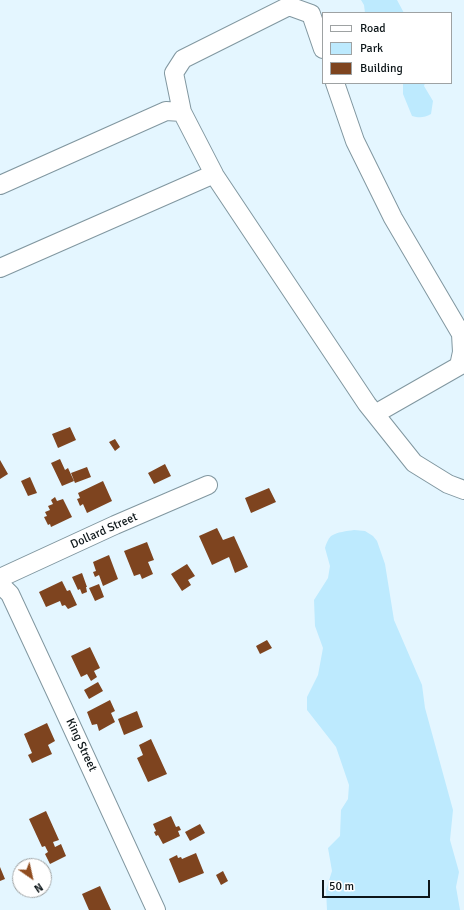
<!DOCTYPE html>
<style>
body{margin:0}
#map{position:relative;width:464px;height:910px;overflow:hidden;background:#e4f6ff;font-family:Signika,sans-serif}
canvas{display:block}
.legend{position:absolute;left:322px;top:12px;width:130px;height:72px;box-sizing:border-box;background:#fff;border:1px solid #9ea2a3;margin:0;padding:5px 7px;list-style:none;font-size:12px;color:#0d1619}
.legend li{display:flex;align-items:center;gap:8px;height:20px}
.legend b{width:20px;border:1px solid #9ea2a3}
.north{position:absolute;left:12px;top:858px;width:40px;height:40px;box-sizing:border-box;background:#fff;border:1px solid #9ea2a3;border-radius:50%;rotate:146deg;font-size:11px;font-weight:700;line-height:16px;text-align:center;color:#0d1619}
.north::after{content:'';display:block;margin:auto;width:14px;height:18px;background:#904c1f;clip-path:polygon(50% 0,100% 100%,50% 72%,0 100%)}
.scale{position:absolute;left:322px;top:880px;width:108px;height:18px;box-sizing:border-box;border:2px solid #0d1619;border-top:0;padding-left:5px;font-size:12px;line-height:14px;white-space:nowrap;color:#0d1619;-webkit-text-stroke:3px #fff;paint-order:stroke}
</style>
<div id="map">
<canvas width="464" height="910"></canvas>
<ul class="legend">
<li><b style="height:5px;background:#fff"></b>Road</li>
<li><b style="height:11px;background:#bdeafe"></b>Park</li>
<li><b style="height:11px;background:#7e441f"></b>Building</li>
</ul>
<div class="north">N</div>
<div class="scale">50 m</div>
</div>
<script>
const ctx = document.querySelector('canvas').getContext('2d');
ctx.lineJoin = 'round';
function fill(path, color) { ctx.fillStyle = color; ctx.fill(path, 'evenodd'); }
function stroke(path, color, width, dash) { ctx.strokeStyle = color; ctx.lineWidth = width; ctx.lineCap = dash ? 'butt' : 'round'; ctx.setLineDash(dash || []); ctx.stroke(path); }
function drawText(font, color, halo, rows, align = 'center') {
  ctx.font = font + ' Signika,sans-serif'; ctx.lineWidth = 4; ctx.setLineDash([]); ctx.textBaseline = 'middle'; ctx.strokeStyle = halo; ctx.fillStyle = color; for (const [text, x, y, turn = 0] of rows) {
    ctx.save(); ctx.translate(x, y); ctx.rotate((+turn || 0) * Math.PI / 180); ctx.textAlign = isNaN(turn) ? turn : align; if (halo) ctx.strokeText(text, 0, 0); ctx.fillText(text, 0, 0); ctx.restore();
  }
}
const green = new Path2D(`
 M361,0H397L404,13H365L364,5Z
 M403,83H425L424,86L433,101L431,114C424,118 419,118 412,116L403,94Z
 M354,530L365,531L373,536L377,541L385,564L394,620L422,685L425,708L453,810L450,840L459,872L456,887L460,910H327L326,890L332,871L328,848L340,836L341,810L348,799L349,785L336,747L307,710V697L318,675L323,648L315,626L314,600L328,578L330,566L325,548C326,544 328,539 331,536C337,532 347,531 354,530Z`);
const building = new Path2D(`
 M70,427L76,440L58,448L52,434Z
 M115,439L120,447L115,451L109,442Z
 M60,459L65,470L68,468L74,481L62,486L51,463Z
 M0,460L8,474L0,479Z
 M165,464L171,476L154,484L148,473Z
 M87,467L91,477L75,483L71,473Z
 M30,477L37,493L28,496L21,481Z
 M103,481L112,501L87,513L83,504L80,506L77,499L80,498L78,493Z
 M269,488L276,502L251,513L245,498Z
 M55,497L57,501L63,499L72,517L51,527L50,524L48,525L44,517L47,516L45,512L50,510L48,506L53,504L51,500Z
 M217,528L223,540L234,536L248,567L235,573L229,557L212,565L199,536Z
 M147,542L154,560L148,562L153,574L142,579L140,574L134,576L124,551Z
 M109,555L118,579L103,586L99,575L95,577L93,572L96,571L93,562Z
 M187,564L195,576L188,580L191,585L182,591L171,574Z
 M82,573L87,587H86L87,592L82,594L80,589L78,590L72,577Z
 M62,581L67,591L70,590L77,605L68,609L65,605L62,606L60,601L46,607L39,592Z
 M99,584L104,597L95,601L89,588Z
 M267,640L272,648L260,654L256,646Z
 M90,647L100,668L94,671L97,677L91,681L87,674L81,677L71,656Z
 M98,682L103,691L89,699L84,690Z
 M110,700L115,711L111,713L115,722L99,731L97,724L92,725L87,712Z
 M137,711L143,727L124,735L118,719Z
 M47,723L55,741L48,745L52,754L32,763L28,755L32,753L24,734Z
 M151,739L167,774L148,782L137,758L143,755L139,745Z
 M46,811L59,840L53,842L55,847L61,844L66,856L50,864L45,854L48,852L45,846L42,847L29,819Z
 M171,816L176,827L179,826L181,830L178,831L180,836L163,844L158,835L156,836L154,832L156,831L153,824Z
 M200,824L205,833L190,841L185,832Z
 M196,853L204,873L179,883L169,859L177,855L178,858L181,857L182,859Z
 M0,867L5,879L0,881Z
 M223,871L228,881L221,885L216,875Z
 M100,886L111,910H89L82,894Z`);
const minor = new Path2D(`
 M335,83L355,141L393,218L461,334L462,352L459,366L375,414
 M182,112L174,73L183,59L289,6L311,14L323,49
 M213,173L367,404L414,463L448,484L464,490
 M0,185L166,111L182,112L214,174L0,268
 M0,578L115,525L208,485
 M0,584L10,594L64,710L156,910`);
const streetNames = [
 ["Dollard Street",104,531,-24],
 ["King Street",81,745,65]
];
fill(green, '#bdeafe');
fill(building, '#7e441f');
stroke(minor, '#8197a0', 20);
stroke(minor, '#fff', 18);
drawText('12px', '#0d1619', '#fff', streetNames);
</script>
